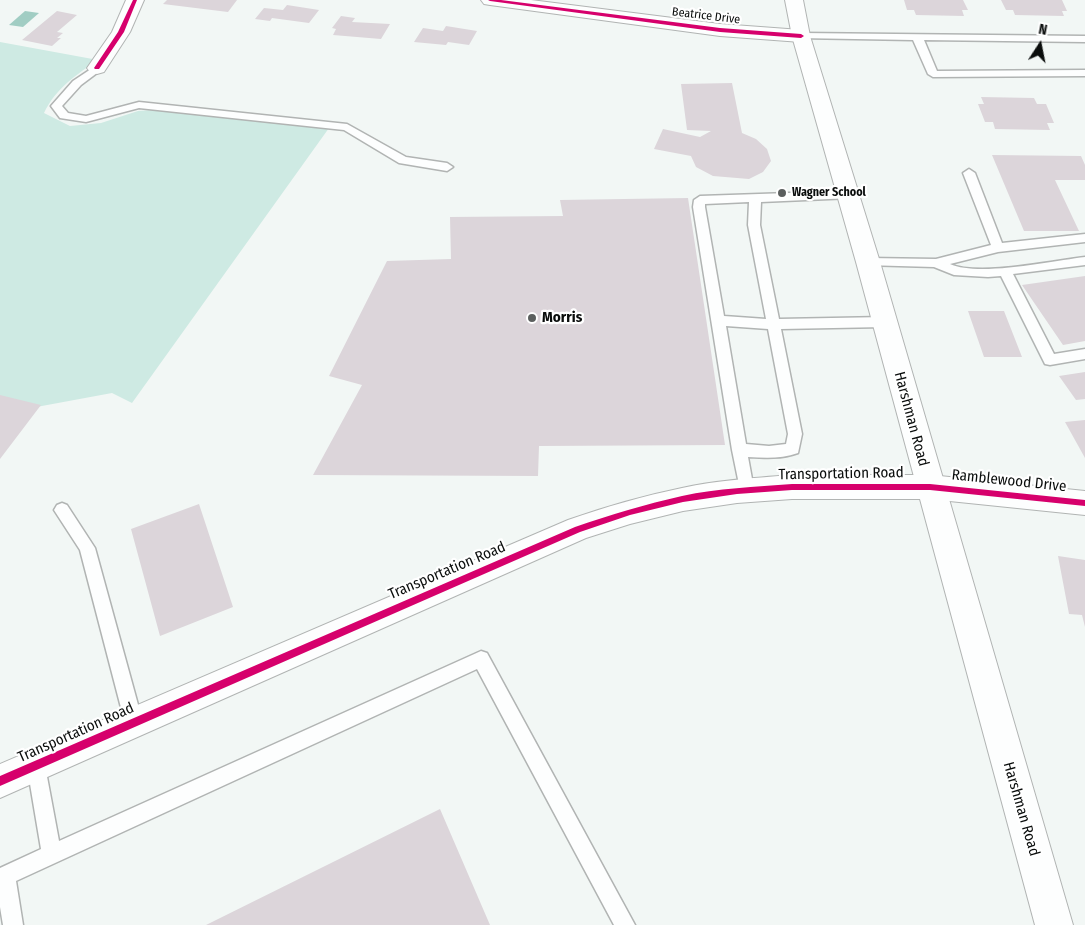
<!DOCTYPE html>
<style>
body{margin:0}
#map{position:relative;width:1085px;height:925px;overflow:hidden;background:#f2f7f5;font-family:"Fira Sans Condensed",sans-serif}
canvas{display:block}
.north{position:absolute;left:1015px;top:20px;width:50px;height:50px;-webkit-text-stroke:4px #fff;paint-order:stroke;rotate:11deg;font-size:14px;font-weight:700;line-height:20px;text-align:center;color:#0a0d0c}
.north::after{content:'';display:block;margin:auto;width:18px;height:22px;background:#0a0d0c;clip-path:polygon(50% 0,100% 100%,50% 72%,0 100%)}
</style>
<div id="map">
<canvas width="1085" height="925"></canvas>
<div class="north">N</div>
</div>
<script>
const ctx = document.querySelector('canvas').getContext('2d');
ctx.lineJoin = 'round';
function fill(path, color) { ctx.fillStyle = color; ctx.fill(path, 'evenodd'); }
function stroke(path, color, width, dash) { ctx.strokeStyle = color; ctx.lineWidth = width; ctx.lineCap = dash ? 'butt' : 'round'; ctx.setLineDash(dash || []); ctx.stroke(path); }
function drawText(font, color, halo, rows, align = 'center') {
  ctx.font = font + ' "Fira Sans Condensed",sans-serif'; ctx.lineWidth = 4.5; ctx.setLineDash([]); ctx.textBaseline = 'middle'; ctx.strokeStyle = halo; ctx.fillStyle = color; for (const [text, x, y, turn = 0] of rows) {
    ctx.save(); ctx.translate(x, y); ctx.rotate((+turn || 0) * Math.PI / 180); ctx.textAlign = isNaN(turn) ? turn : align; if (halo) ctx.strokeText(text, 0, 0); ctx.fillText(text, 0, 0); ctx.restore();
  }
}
const green = new Path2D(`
 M0,42L98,60C76,75 56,88 44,113L70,126L101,123L138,111L152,110L329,128L132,403L112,393L31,408L0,400Z`);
const water = new Path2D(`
 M25,11L39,13L23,27L9,25Z`);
const building = new Path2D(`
 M167,0H237L228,12L163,4Z
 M904,0H963L968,10H962L964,16L916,15L914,10H907Z
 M1001,0H1062L1067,11H1062L1064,16L1015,15L1013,10H1006Z
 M287,5L319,10L309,23L272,18L270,21L255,19L264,8L283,10Z
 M57,11L77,15L57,32L63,33L57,38H61L52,46L22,40Z
 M341,16L355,18L352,22L390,24L381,39L333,35L336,29L332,28Z
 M446,26L477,31L469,45L448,42L446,45L414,42L423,28L443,31Z
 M732,83L742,133L756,139L767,149L771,161L763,172L749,179L713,176L696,167L691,156L654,149L663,129L700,137L711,131L687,130L681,84Z
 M981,97L1034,98L1037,104H1046L1054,123H1047L1050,130L995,129L993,122H985L978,104H984Z
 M992,155L1081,156L1085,165V180H1055L1079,231H1024Z
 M688,198L725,445L539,446L538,476L313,475L362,385L329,376L387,261L451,259L450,217L563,216L560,200Z
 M1085,276V341L1063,345L1022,285Z
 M968,311H1004L1022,357H984Z
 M1085,372V399L1076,400L1059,376Z
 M0,395L41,405L0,459Z
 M1085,420V458L1065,422Z
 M199,504L233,607L160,636L131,529Z
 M1058,556L1085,560V627L1082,615L1069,614Z
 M440,809L490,925H206Z`);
const lane = new Path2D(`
 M801,33L1085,36V42L924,40L937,71L1085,70V76L933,77L928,74L913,40L797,38V34Z
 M97,65L101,66L102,68L101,70L81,85L62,106L68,113L86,116L139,102L347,124L406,157L447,163L453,167L447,171L399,163L344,130L139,108L86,122L60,118L51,106L73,81Z
 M969,169L975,173L1002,243L1085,234V242L998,252L950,264C978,277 1052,261 1085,257V265L1013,274L1054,354L1085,349V359L1050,365L1045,364L1001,276L988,277L954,275L934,267L864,265L862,262L868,258L936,259L991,245L963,173Z
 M848,191L852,192L854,195L852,198L761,202L760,225L779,319L885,317L890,319L892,322L890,325L885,327L781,329L802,434L798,453C782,459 765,458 748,457L754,490L751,494L746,496L741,494L732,450L693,207L694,200L700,196ZM749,202L748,225L766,319L724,316L705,207V204ZM726,326L768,329L788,434L786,444L769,446L746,444Z
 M62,503L67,505L95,548L143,723L140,729L134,732L128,729L125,723L80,550L54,510L57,505Z
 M481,651L487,653L635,925H614L477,669L16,881L23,925H3L0,907V868L41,849L27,766L29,760L36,757L43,760L45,766L59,841Z`);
const street = new Path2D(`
 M126,0H144L130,32L104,72L97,74L90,72L87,68L112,32Z
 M792,475H930L1085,491V515L930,499H792L737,503L683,511L630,524L586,538L0,798V764L568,520C605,507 643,496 682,488C718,480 755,478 792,475Z`);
const secondary = new Path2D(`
 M481,0H531L720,24L801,30L808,32L810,36L808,40L801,42L720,36L490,5L484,4Z`);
const primary = new Path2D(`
 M785,0H803L810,36L880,262L1073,925H1035L856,262L792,36Z`);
const cycleway = new Path2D(`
 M133,0H137L124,32L99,69H95L94,68L118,32Z
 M488,0H501L720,28L801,34L804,36L801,38L720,32L490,1Z
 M792,484H930L1085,500V506L930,490H792L737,494L683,502L630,515L580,532L0,786V776L575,527C610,515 646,504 682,496C718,488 755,487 792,484Z`);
const markers = [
 [782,193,5,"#5b5f5e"],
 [532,318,5,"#5b5f5e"]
];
const farStreetnames = [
 ["Beatrice Drive",706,16,7]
];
const farPoinames = [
 ["Wagner School",792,193]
];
const poiNames = [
 ["Morris",542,318]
];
const streetNames = [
 ["Harshman Road",911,419,75],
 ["Transportation Road",841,474,-1],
 ["Ramblewood Drive",1009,481,6],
 ["Transportation Road",447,571,-23],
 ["Transportation Road",76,733,-24],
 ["Harshman Road",1021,809,74]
];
fill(green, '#ceeae3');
fill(water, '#a1cdc3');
fill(building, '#dcd5da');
stroke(lane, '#b1b4b3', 3);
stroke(street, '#b1b4b3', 2);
stroke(secondary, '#b1b4b3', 2);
stroke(primary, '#b1b4b3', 2);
fill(lane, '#fdfefe');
fill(street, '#fdfefe');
fill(secondary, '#fdfefe');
fill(primary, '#fdfefe');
fill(cycleway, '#d6006c');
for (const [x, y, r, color] of markers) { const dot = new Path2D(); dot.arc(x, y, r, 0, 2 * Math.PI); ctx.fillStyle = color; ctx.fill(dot); stroke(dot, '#fff', 2); }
drawText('12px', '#0a0d0c', '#fff', farStreetnames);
drawText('bold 12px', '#0a0d0c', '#fff', farPoinames, 'left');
drawText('bold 15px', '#0a0d0c', '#fff', poiNames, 'left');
drawText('15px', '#0a0d0c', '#fff', streetNames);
</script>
